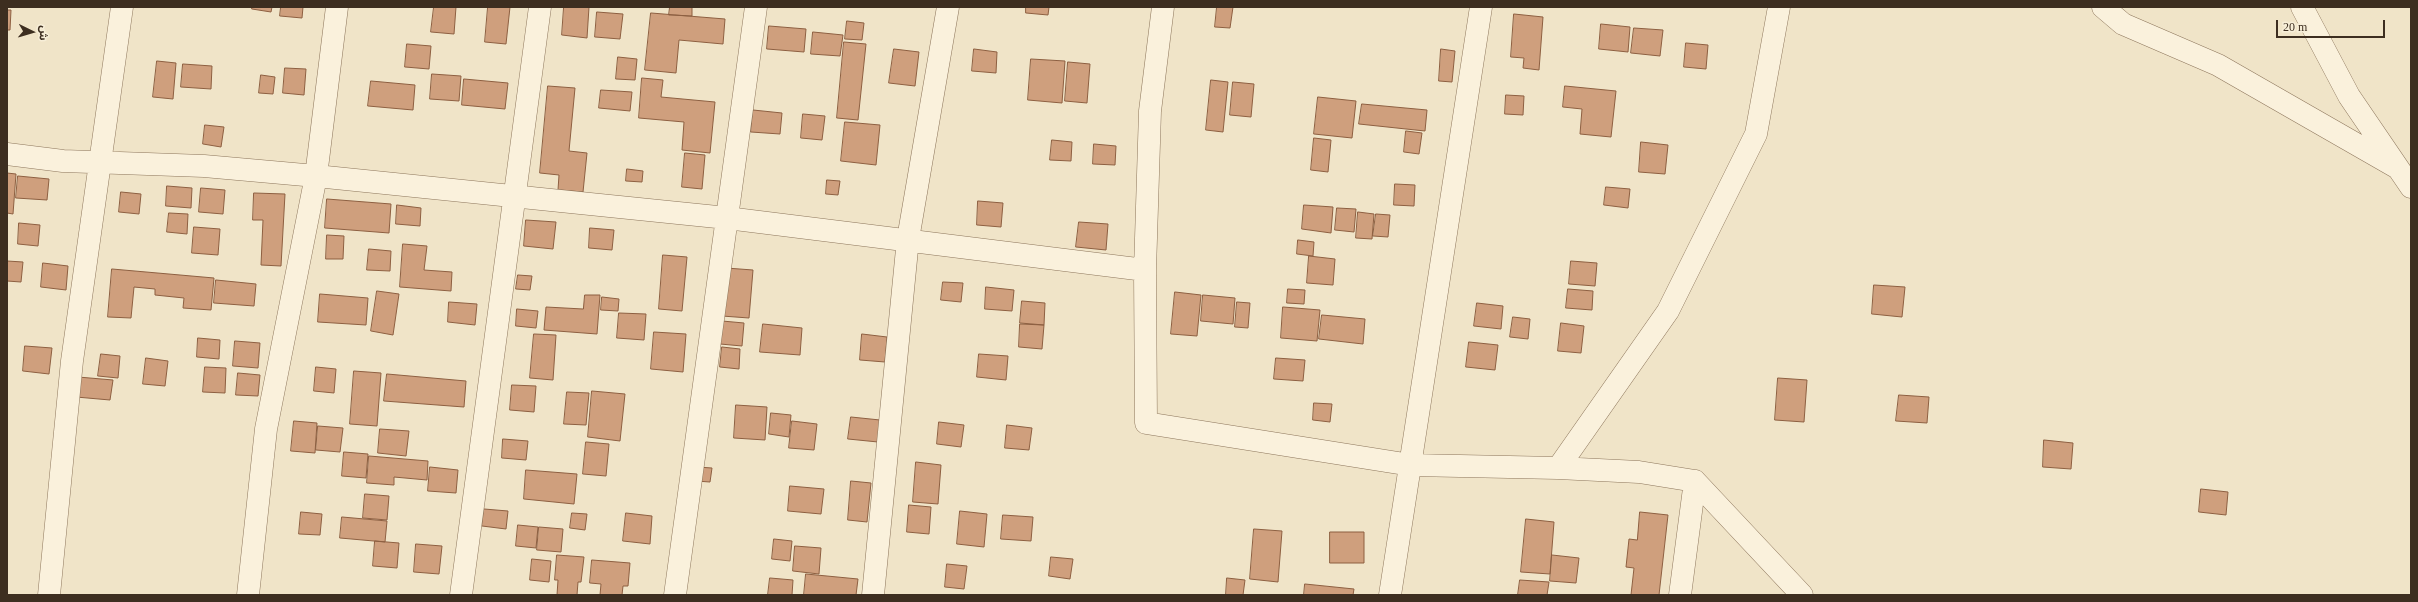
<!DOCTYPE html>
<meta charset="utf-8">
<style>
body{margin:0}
#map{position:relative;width:2418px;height:602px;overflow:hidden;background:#f0e4c8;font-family:"Times New Roman","Noto Sans Arabic",serif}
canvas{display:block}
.frame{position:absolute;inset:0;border:8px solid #3d2e20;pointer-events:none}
.north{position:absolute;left:12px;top:12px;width:40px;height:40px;-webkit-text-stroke:3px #f7eed8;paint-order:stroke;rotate:95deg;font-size:11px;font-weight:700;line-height:16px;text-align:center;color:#3d2e20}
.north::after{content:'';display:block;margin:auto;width:14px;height:18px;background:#3d2e20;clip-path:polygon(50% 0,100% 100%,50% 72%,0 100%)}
.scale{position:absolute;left:2276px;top:20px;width:109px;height:18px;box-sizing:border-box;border:2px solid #3d2e20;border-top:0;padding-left:5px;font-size:12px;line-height:14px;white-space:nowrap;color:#3d2e20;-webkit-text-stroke:3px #f7eed8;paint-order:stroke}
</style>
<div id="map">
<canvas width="2418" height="602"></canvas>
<div class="frame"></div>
<div class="north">ش</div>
<div class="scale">20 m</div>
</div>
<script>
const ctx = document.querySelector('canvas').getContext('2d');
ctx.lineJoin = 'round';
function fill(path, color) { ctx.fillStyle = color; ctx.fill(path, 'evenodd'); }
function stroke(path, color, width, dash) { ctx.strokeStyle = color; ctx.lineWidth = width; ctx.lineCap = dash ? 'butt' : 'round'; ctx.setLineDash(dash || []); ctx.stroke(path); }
const building = new Path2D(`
 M252,7H272L271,12L252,9Z
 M281,7H303L302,18L280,16Z
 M434,7H456L454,34L431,32Z
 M488,7H510L506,44L485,42Z
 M564,7H589L587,38L562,35Z
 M670,7H692V16L669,15Z
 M1026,7H1049L1048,15L1026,13Z
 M1217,7H1233L1230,28L1215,27Z
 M7,10H11L10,30H7Z
 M597,12L623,14L620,39L595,37Z
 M651,13L725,19L723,44L679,40L676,73L645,70Z
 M1514,14L1543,17L1539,70L1523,68L1524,58L1511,57Z
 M847,21L864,23L862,40L845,39Z
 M1601,24L1630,27L1628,52L1599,49Z
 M769,26L806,29L804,52L767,49Z
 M1634,28L1663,30L1660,56L1631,53Z
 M813,32L843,35L840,56L811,54Z
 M844,42L866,44L858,120L837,118Z
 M1686,43L1708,45L1706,69L1684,67Z
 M407,44L431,46L429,69L405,67Z
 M894,49L919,52L915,86L889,83Z
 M974,49L997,52L996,73L972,71Z
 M1441,49L1455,51L1452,82L1439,81Z
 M618,57L637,59L635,80L616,79Z
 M1031,59L1065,61L1062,103L1028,100Z
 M157,61L176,63L173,99L153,97Z
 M1068,62L1090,64L1087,103L1065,101Z
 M183,64L212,66L211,89L181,87Z
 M285,68L306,69L304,95L283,93Z
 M432,74L461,76L459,101L430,99Z
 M261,75L275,77L273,94L259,93Z
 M642,78L663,80L661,97L715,102L710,153L682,150L684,122L639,118Z
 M464,79L508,83L505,109L462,105Z
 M1211,80L1228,82L1223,132L1206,130Z
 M371,81L415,85L413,110L368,106Z
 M1233,82L1254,84L1251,117L1230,115Z
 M548,86L575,88L569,151L587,153L583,192L558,190L559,175L540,173Z
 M1565,86L1616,91L1611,137L1580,134L1582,109L1563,107Z
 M601,90L632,92L630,111L599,108Z
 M1506,95L1524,96L1523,115L1505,114Z
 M1318,97L1356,101L1352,138L1314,134Z
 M1362,104L1427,110L1425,131L1359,124Z
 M753,110L782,113L780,134L751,132Z
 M803,114L825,116L822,140L801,138Z
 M845,122L880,125L876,165L841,161Z
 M205,125L224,127L221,147L203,144Z
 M1406,131L1422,133L1419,154L1404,152Z
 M1314,138L1331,140L1328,172L1311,170Z
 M1052,140L1072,142L1071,161L1050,160Z
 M1641,142L1668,145L1665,174L1639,172Z
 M1094,144L1116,146L1115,165L1093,164Z
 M685,153L705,155L702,189L682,187Z
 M627,169L643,171L642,182L626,181Z
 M7,173L16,174L13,214L7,213Z
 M18,176L49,179L47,200L16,198Z
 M827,180L840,181L838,195L826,194Z
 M1395,184L1415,185L1414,206L1394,205Z
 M167,186L192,188L191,208L166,206Z
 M1606,187L1630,189L1628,208L1604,205Z
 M201,188L225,190L223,214L199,212Z
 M121,192L141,194L139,214L119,212Z
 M254,193L285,194L281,266L261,265L263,220H253Z
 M327,199L391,204L389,233L325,228Z
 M978,201L1003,203L1001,227L977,225Z
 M397,205L421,208L420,226L396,224Z
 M1304,205L1333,207L1331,233L1302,229Z
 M1337,208L1356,209L1354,232L1335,230Z
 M1358,212L1374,214L1372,239L1356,238Z
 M169,213L188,214L187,234L167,232Z
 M1376,214L1390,215L1388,237L1373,236Z
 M526,220L556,222L553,249L524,246Z
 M1079,222L1108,224L1106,250L1076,247Z
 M19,223L40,225L38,246L18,244Z
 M194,227L220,229L218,255L192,253Z
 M590,228L614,230L612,250L589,248Z
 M327,235L344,236L343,259H326Z
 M1298,240L1314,242L1313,256L1297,254Z
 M403,244L427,246L424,270L452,272L451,291L400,287Z
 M369,249L391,251L390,271L367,270Z
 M663,255L687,257L682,311L659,309Z
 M1309,256L1335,259L1333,285L1307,283Z
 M7,261L23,262L21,282L7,281Z
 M1571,261L1597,263L1595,286L1569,284Z
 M43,263L68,266L66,290L41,287Z
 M726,268L753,270L749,318L722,316Z
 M112,269L214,278L211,310L183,308L184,298L155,295V289L134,287L131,318L108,317Z
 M518,275L532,276L530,290L516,289Z
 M216,280L256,284L254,306L214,303Z
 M943,282L963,283L961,302L941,300Z
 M1874,285L1905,287L1902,317L1872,314Z
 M986,287L1014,290L1012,311L985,309Z
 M1288,289L1305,290L1304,304L1287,303Z
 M1568,289L1593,291L1592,310L1566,308Z
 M377,291L399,294L393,335L371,331Z
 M1175,292L1201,295L1197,336L1171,334Z
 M320,294L368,298L366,325L318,322Z
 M585,295H600L597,334L544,330L546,307L583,309Z
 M1203,295L1235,298L1233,324L1201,321Z
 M602,297L619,299L618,311L601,310Z
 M1022,301L1045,303L1044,325L1020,323Z
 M449,302L477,304L475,325L448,322Z
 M1237,302L1250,303L1248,328L1235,327Z
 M1477,303L1503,306L1501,329L1474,326Z
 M1283,307L1320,310L1317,341L1281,338Z
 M517,309L538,311L536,328L516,326Z
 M619,313L646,314L644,340L617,338Z
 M1322,315L1365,319L1363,344L1319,339Z
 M1513,317L1530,319L1528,339L1510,337Z
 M722,321L744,323L742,346L720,344Z
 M1561,323L1584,326L1581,353L1558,351Z
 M763,324L802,328L800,355L760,352Z
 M1020,324L1044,325L1042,349L1019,347Z
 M654,332L686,334L683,372L651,369Z
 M534,334L556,335L553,380L530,378Z
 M862,334L887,337L885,362L860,360Z
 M198,338L220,340L219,359L197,357Z
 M235,341L260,343L258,368L233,366Z
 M1469,342L1498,345L1495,370L1466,367Z
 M25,346L52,348L49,374L23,371Z
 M722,347L740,349L739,369L720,367Z
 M101,354L120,356L118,378L98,376Z
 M979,354L1008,356L1006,380L977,377Z
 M146,358L168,361L165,386L143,384Z
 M1276,358L1305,360L1303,381L1274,379Z
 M205,367L226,368L225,393L203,392Z
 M316,367L336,369L334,393L314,391Z
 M354,371L381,373L377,426L350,424Z
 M238,373L260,375L258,396L236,395Z
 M387,374L466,381L464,407L384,401Z
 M78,377L113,380L110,400L76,397Z
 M1778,378L1807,380L1804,422L1775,420Z
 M512,385L536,386L534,412L510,410Z
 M592,391L625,394L620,441L588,437Z
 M567,392L589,393L586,425L564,424Z
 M1899,395L1929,397L1927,423L1896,421Z
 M1314,403L1332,404L1330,422L1313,420Z
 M736,405L767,407L765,440L734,438Z
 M771,413L791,415L789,437L769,434Z
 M851,417L880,420L878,442L848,439Z
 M294,421L317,423L315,453L291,451Z
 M792,421L817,424L814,450L789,448Z
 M939,422L964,425L961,447L937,444Z
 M1007,425L1032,428L1029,450L1005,448Z
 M318,426L343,428L340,452L316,450Z
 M380,429L409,431L406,456L378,453Z
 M503,439L528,441L526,460L502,458Z
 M2044,440L2073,443L2071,469L2043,467Z
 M586,442L609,444L606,476L583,474Z
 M344,452L368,454L366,478L342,476Z
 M369,456L428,461L427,480L394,477V485L367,483Z
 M916,462L941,465L938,504L913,502Z
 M430,467L458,470L456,493L428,491Z
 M697,467L712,468L710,482L696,481Z
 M526,470L577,474L574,504L524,499Z
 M851,481L871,483L867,522L848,520Z
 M790,486L824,489L821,514L788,511Z
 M2201,489L2228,492L2226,515L2199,512Z
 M365,494L389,496L387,520L363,518Z
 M909,505L931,507L929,534L907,532Z
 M484,509L508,511L506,529L482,526Z
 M960,511L987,514L984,547L957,544Z
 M301,512L322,514L320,535L299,534Z
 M1640,512L1668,515L1659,595H1631L1634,568L1626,567L1629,539L1637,540Z
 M572,513L587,514L585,530L570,528Z
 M626,513L652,516L650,544L623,541Z
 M1003,515L1033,517L1031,541L1001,539Z
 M342,517L387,521L385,542L340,538Z
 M1526,519L1554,522L1550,574L1521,572Z
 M518,525L538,527L536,548L516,546Z
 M539,527L563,529L561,552L537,550Z
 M1254,529L1282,531L1278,582L1250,579Z
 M1330,532H1364V563H1330Z
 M774,539L792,541L790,561L772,559Z
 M375,541L399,543L397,568L373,566Z
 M416,544L442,546L439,574L414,572Z
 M795,546L821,548L819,574L793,571Z
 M557,555L584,557L581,582H578L577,595H557L558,580H555Z
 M1552,555L1579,558L1576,583L1550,581Z
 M1051,557L1073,559L1070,579L1049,576Z
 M532,559L551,561L549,582L530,580Z
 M592,560L630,563L628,586H623L622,595H600L601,584L590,583Z
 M947,564L967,566L964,589L945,587Z
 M806,574L858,579L856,595H804Z
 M770,578L793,580L792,595H768Z
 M1227,578L1245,580L1243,595H1226Z
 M1520,580L1549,582L1547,595H1518Z
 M1305,584L1354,589L1353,595H1304Z`);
const street = new Path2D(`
 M1163,7L1150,111L1145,270L1146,423L1411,465L1558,468L1668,311L1756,134L1779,7
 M2103,7L2123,24L2218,65L2396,167
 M2302,7L2349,96L2411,187
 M7,154L63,161L204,166L316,176L727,218L1145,270
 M1558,468L1639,472L1695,481L1802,595
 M49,595L72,361L122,7
 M248,595L266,429L316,176L337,7
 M461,595L540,7
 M675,595L756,7
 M873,595L908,239L948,7
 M1390,595L1481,7
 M1680,595L1695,481`);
fill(building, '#cf9f7d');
stroke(building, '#8d5f41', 1);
stroke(street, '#8d765c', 23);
stroke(street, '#faf1dc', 22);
</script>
